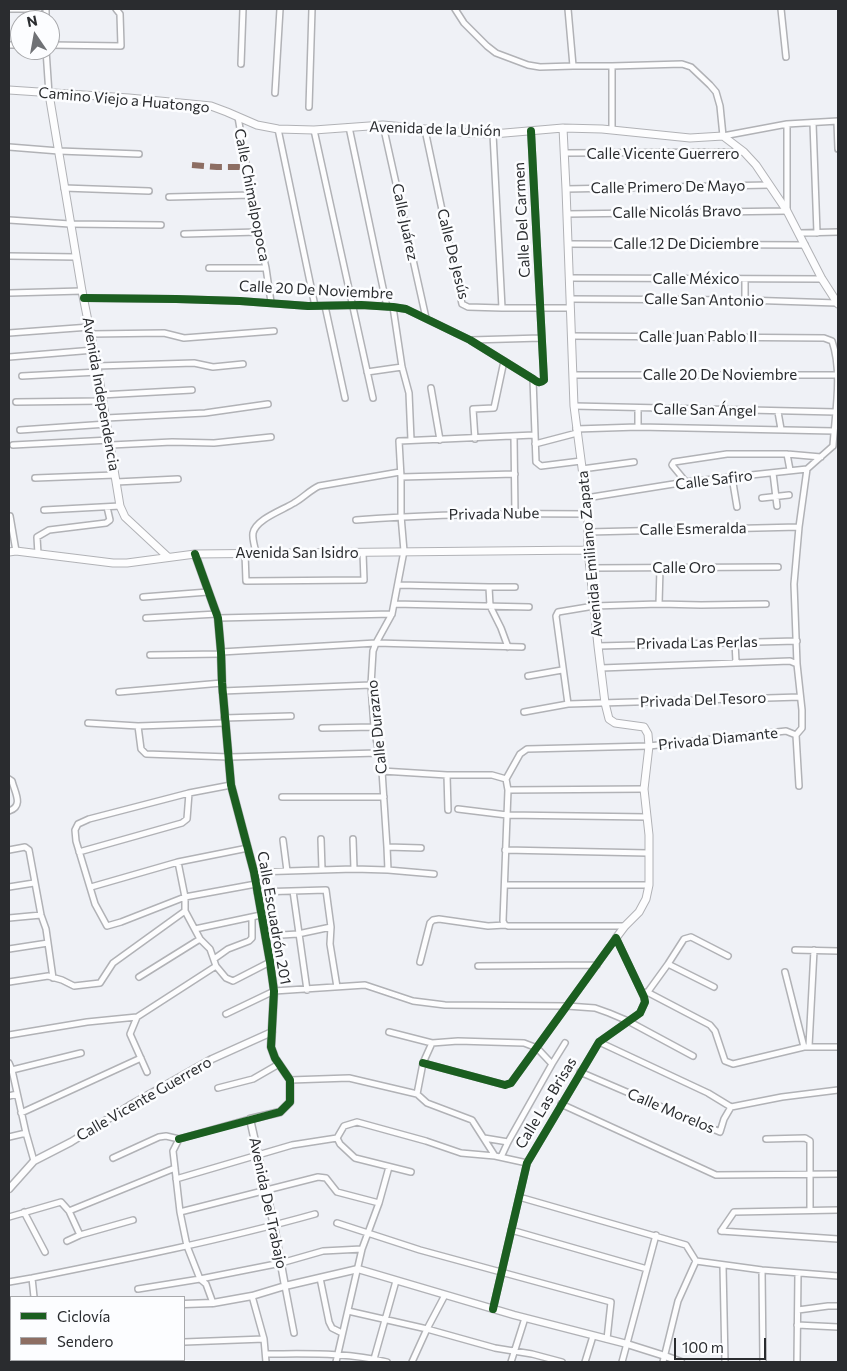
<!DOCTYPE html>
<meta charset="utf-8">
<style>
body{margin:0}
#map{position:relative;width:847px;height:1371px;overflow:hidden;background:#eff1f6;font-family:Commissioner,sans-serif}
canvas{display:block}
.frame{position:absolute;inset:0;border:10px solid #2a2c2f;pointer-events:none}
.legend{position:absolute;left:10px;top:1296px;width:175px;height:65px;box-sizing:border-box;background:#fcfdff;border:1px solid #a8a9ac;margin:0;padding:6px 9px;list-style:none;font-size:15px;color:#2a2c2f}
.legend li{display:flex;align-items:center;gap:10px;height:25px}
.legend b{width:25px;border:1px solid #a8a9ac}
.north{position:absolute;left:10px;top:10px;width:50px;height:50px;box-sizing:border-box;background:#fcfdff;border:1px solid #a8a9ac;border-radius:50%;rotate:348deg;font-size:14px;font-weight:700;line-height:20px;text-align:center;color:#2a2c2f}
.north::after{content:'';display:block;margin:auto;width:18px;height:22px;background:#6f7175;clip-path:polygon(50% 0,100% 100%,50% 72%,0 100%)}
.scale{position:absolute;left:674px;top:1338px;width:92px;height:22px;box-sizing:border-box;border:2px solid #2a2c2f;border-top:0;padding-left:6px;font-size:15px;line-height:18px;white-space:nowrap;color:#2a2c2f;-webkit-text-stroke:4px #fcfdff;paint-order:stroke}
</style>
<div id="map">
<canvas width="847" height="1371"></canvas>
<div class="frame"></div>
<ul class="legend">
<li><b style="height:6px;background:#1b5e20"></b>Ciclovía</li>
<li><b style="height:6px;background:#8d6e63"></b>Sendero</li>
</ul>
<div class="north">N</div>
<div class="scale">100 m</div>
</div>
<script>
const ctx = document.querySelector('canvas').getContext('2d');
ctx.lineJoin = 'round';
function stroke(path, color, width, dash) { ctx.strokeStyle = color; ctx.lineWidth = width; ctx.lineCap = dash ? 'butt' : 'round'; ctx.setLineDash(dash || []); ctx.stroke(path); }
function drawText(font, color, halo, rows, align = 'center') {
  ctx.font = font + ' Commissioner,sans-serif'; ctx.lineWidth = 5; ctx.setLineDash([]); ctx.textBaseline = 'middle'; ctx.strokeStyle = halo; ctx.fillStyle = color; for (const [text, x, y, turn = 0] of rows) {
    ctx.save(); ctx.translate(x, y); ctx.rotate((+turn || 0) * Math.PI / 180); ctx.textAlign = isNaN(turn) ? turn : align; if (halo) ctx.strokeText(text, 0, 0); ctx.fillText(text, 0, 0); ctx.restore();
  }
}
const minor = new Path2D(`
 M9,9H39
 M46,9V20
 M455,9L464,23L487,46L496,53L528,65L540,67L573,66
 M568,9L573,66H612V130
 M781,9L786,57
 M9,45H20
 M50,45L121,46L120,14L116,9
 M46,50L49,94
 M241,64L243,9
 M612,66L682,64L691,67L710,85L716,92L720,106L723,136L787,124L838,121
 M275,93L280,9
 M309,107L312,9
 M238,117L258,232L266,268L271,302
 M837,122L838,149
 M813,123L817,233
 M383,125L426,318
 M349,127L387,307
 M278,129L315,306
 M314,130L373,398
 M425,130L462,304L468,307L502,308H570
 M493,134L502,308
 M9,147L59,151L139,154
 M565,153L743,152
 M64,188L149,191
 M566,189L769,185
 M169,197L252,195
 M567,214L787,211V124
 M9,220L70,224L161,225
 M799,233L838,232
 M184,234L258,232
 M568,244L805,245
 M9,256L76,257
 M209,268H266
 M569,278L822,279
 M9,293L82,291
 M84,298L176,299L240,301L308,306L361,305L393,307L406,309L470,340L533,379C537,382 540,384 544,380L531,131
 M570,299L745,300L837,303
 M745,300V279
 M325,306L345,398
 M393,307L402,367L409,393L411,440
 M9,333L90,327
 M91,334L164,333L184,338L274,331
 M571,336L824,338L832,341C843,372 835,414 833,446
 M471,340L541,338
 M9,357L94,350
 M97,366L194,363L213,367L243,364
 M367,372L402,367
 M573,375H837
 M22,376L98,372
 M533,379L536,462L541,466L581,461
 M431,388L440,440
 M101,395L192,390
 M16,402L103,401
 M574,406L836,412
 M638,408V427
 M778,412L781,429
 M106,418L205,413L268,404
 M576,429L638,427L834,431
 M20,430L107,424
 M514,437L515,513
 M475,439L473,409L494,408L504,361
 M535,444L577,433
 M13,445L110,440
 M111,445L172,442L214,443L271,437
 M787,454L790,470
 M582,469L634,462
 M773,473L777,506
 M401,477L515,474
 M732,477L737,507
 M35,478L115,475
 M116,482L178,479
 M686,482L672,465L674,462L727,454H787L821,457
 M586,498L686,482L807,469L833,446
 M762,498L789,495
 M44,510L120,506
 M10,516L16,551
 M356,520C433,514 510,513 588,514
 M588,532L799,527
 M245,553L246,581L364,580L363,553
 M256,553C255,547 252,539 253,533C256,519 283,510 294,503C303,498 310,490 319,486L400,472
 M38,554L37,537L49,530L106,523L110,520L107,507
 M590,568L778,567
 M398,585L489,587L490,606L501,628L508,647
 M489,587H515
 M143,597L208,592
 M394,604L529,607
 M659,604L660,568
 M146,618L217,614
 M218,618L392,614
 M735,642L736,662
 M598,646L797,641
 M221,652L376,643L522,647
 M150,655L221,654
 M797,664L794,584L799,527L807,469
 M601,668L790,661L797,664L802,710V728L796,735
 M528,676L562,670
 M222,691L371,685
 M119,692L222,683
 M568,704L556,616L558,612L594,606L659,604L701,605L766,604
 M524,712L568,704L800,697
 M224,718L291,716
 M88,723L138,726L225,723
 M138,726L141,749L146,754L229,757L378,753
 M322,728L374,727
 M796,735L799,786
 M382,771L447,775H492L506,779L508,790L503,921L505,925L508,926H625
 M447,775L448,810
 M9,779L12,781C15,793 24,806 9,811
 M506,779L520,754L527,749L649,746L786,731L796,735
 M231,785L189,793L89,819L78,824L75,830L76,841L95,904L107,926L121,922L185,897L256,884
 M508,790L644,789
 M282,797H384
 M458,809L507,815L647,817
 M321,839L322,870
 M353,839L354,869
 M283,840L287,871
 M387,847L421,848
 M9,850L25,847L29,850L41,915L46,929L53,978
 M505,850L648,853
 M79,852L182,823L187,819L189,793
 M388,870L387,847L382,771L374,727L371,685L373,651L376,643L392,614L404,551L401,516V477L399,441L534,435
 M254,872L354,869L388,870L434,874
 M505,885H649
 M9,887L34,883
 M91,887L178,862L248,848
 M293,891L307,990
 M257,892L326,890L331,927L330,944L337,987
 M9,918L41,915
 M195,929L261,915
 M265,936L298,934L331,927
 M9,949L48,943
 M795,950L838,951
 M214,959L228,949L249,941L252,938V918
 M420,962L430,923L433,920L439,919L488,926L505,925
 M668,964L714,987
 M216,966L226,978L233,981L270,962
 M478,966L597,965
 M785,972L804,1047
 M139,977L200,939
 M9,982L48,976L62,980L74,986L100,983L113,963L185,911
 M647,992L710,1025L715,1031L725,1061L733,1064L804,1047H838
 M647,993L668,964L684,939L691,937L728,956
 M226,1014L274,991L365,985L413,1001L445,1005L567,1006L595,1008L609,1013L628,1021L693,1056
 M389,1032L432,1043L458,1041L524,1043L537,1048L552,1064L508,1142L501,1157
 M9,1035L87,1022L137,1017
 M599,1042L708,1093L731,1107
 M809,1046L814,950
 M9,1063L12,1070L26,1133L34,1161
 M423,1063L505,1085L511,1083L616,938L644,997L645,1002L640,1013L599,1042L527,1163L493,1309
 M552,1064L565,1043
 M12,1070L81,1053
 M147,1072L130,1034L137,1017L216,966L210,949L200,939L185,911V897L178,862
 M580,1072L720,1132L724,1119L731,1107L782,1097L838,1090
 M290,1080L349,1078L417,1094
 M218,1088L253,1079L279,1064
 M417,1094L427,1103L472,1120L495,1156L527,1163
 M417,1094L423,1063L432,1043
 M9,1096L17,1094
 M561,1104L716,1175L838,1174
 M21,1113L141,1058
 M9,1137L26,1133
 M337,1138L340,1144L355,1158L411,1172
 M484,1138L508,1142
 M179,1139L173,1151L180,1212L187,1246L200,1279L206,1284L213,1303
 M179,1139L250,1119
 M766,1139L805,1138L810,1141V1210
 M113,1158L159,1137L166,1136L179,1139
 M176,1179L292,1145L337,1138L344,1126L357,1122L426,1141L461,1153L495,1156
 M519,1197L686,1245L696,1261
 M69,1211L175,1168
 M24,1212L45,1252
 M180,1212L318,1177L326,1178L337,1192L379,1203
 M9,1217L61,1202L69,1211L80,1235
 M337,1223L420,1250L611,1302L607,1339
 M511,1230L647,1269
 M721,1231L734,1212L838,1210
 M721,1231L838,1239
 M67,1241L80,1235L133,1220
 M696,1261L762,1270L838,1276
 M723,1266L725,1362
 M762,1270L763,1362
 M32,1278L34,1297
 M320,1278L329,1322L332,1328L342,1333
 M9,1282L32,1278C127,1259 222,1240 315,1214
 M285,1286L294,1333
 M138,1289L200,1279L281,1263L323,1251L362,1249
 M252,1296L264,1339L266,1362
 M798,1310L828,1306H838
 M348,1311L427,1329L495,1348L532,1354L562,1362
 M797,1325L838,1327
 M184,1342L264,1339
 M266,1354C306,1354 348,1352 387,1362
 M9,1356H11
 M374,1359L396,1281
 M336,1362L362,1249L379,1203L389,1167
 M412,1362L427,1329L445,1295
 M511,1362L525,1318
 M585,1362L593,1336
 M622,1362L656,1235
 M663,1362L678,1301L696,1261
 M797,1362L798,1273`);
const tertiary = new Path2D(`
 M195,554L218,618L221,652L222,683L231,785L254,872L270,962L274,991L271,1047L275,1058L290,1080V1102L280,1112L250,1119L274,1226L285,1286
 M9,1189L34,1161L71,1142L129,1106L212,1059L272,1032
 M184,1304L213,1303L252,1296L285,1286L358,1269L514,1315L627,1344L665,1356L681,1362
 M9,1305H11
 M51,1362L52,1360`);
const secondary = new Path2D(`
 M9,90L129,98L211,106L227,112L257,125L278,129L314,130L383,125L468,133L493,134L563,128L602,129L690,138L723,136L744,152L756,165L787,211L822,279L838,304
 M49,94L82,291L97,366L120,506L125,517L168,557
 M563,128L566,189L574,406L588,514V550L598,646L605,703L609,719L615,723L644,727L648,734L649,746L644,789L649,835V885L646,899L639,912L625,926L616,938
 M9,552L16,551L113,563H127L195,554L588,550`);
const quiet = new Path2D(`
 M192,165L217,167H246`);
const cycleway = new Path2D(`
 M84,298L176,299L240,301L308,306L361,305L393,307L406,309L470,340L533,379C537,382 540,384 544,380L531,131
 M423,1063L505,1085L511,1083L616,938L644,997L645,1002L640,1013L599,1042L527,1163L493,1309
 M179,1139L280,1112L290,1102V1080L275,1058L271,1047L274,991L270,962L254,872L231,785L222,683L221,652L218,618L195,554`);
const streetNames = [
 ["Camino Viejo a Huatongo",124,100,5],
 ["Avenida de la Unión",435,129,2],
 ["Calle Vicente Guerrero",663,154],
 ["Calle Primero De Mayo",668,187,-1],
 ["Calle Chimalpopoca",252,195,79],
 ["Calle Nicolás Bravo",677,212,-1],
 ["Calle Del Carmen",522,220,-93],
 ["Calle Juárez",405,222,78],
 ["Calle 12 De Diciembre",686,244],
 ["Calle De Jesús",453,254,76],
 ["Calle México",696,279],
 ["Calle 20 De Noviembre",316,290,3],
 ["Calle San Antonio",704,300,1],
 ["Calle Juan Pablo II",698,337],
 ["Calle 20 De Noviembre",720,375],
 ["Avenida Independencia",101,394,80],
 ["Calle San Ángel",705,410,1],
 ["Calle Safiro",714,480,-7],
 ["Privada Nube",494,514,-1],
 ["Calle Esmeralda",693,529,-1],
 ["Avenida San Isidro",297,553],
 ["Avenida Emiliano Zapata",590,554,-95],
 ["Calle Oro",684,568],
 ["Privada Las Perlas",697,643,-1],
 ["Privada Del Tesoro",703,700,-2],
 ["Calle Durazno",377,727,-96],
 ["Privada Diamante",718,739,-6],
 ["Calle Escuadrón 201",274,918,80],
 ["Calle Vicente Guerrero",144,1099,-30],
 ["Calle Las Brisas",546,1103,-59],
 ["Calle Morelos",671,1111,23],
 ["Avenida Del Trabajo",268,1203,78]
];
stroke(minor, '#b1b2b6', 8);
stroke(tertiary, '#b1b2b6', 9);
stroke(secondary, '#b1b2b6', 9);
stroke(minor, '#fdfdfe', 5);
stroke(tertiary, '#fdfdfe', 6);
stroke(secondary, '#fdfdfe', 7);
stroke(quiet, '#8d6e63', 6, [12, 6]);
stroke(cycleway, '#1b5e20', 8);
drawText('15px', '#2a2c2f', '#fcfdff', streetNames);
</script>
